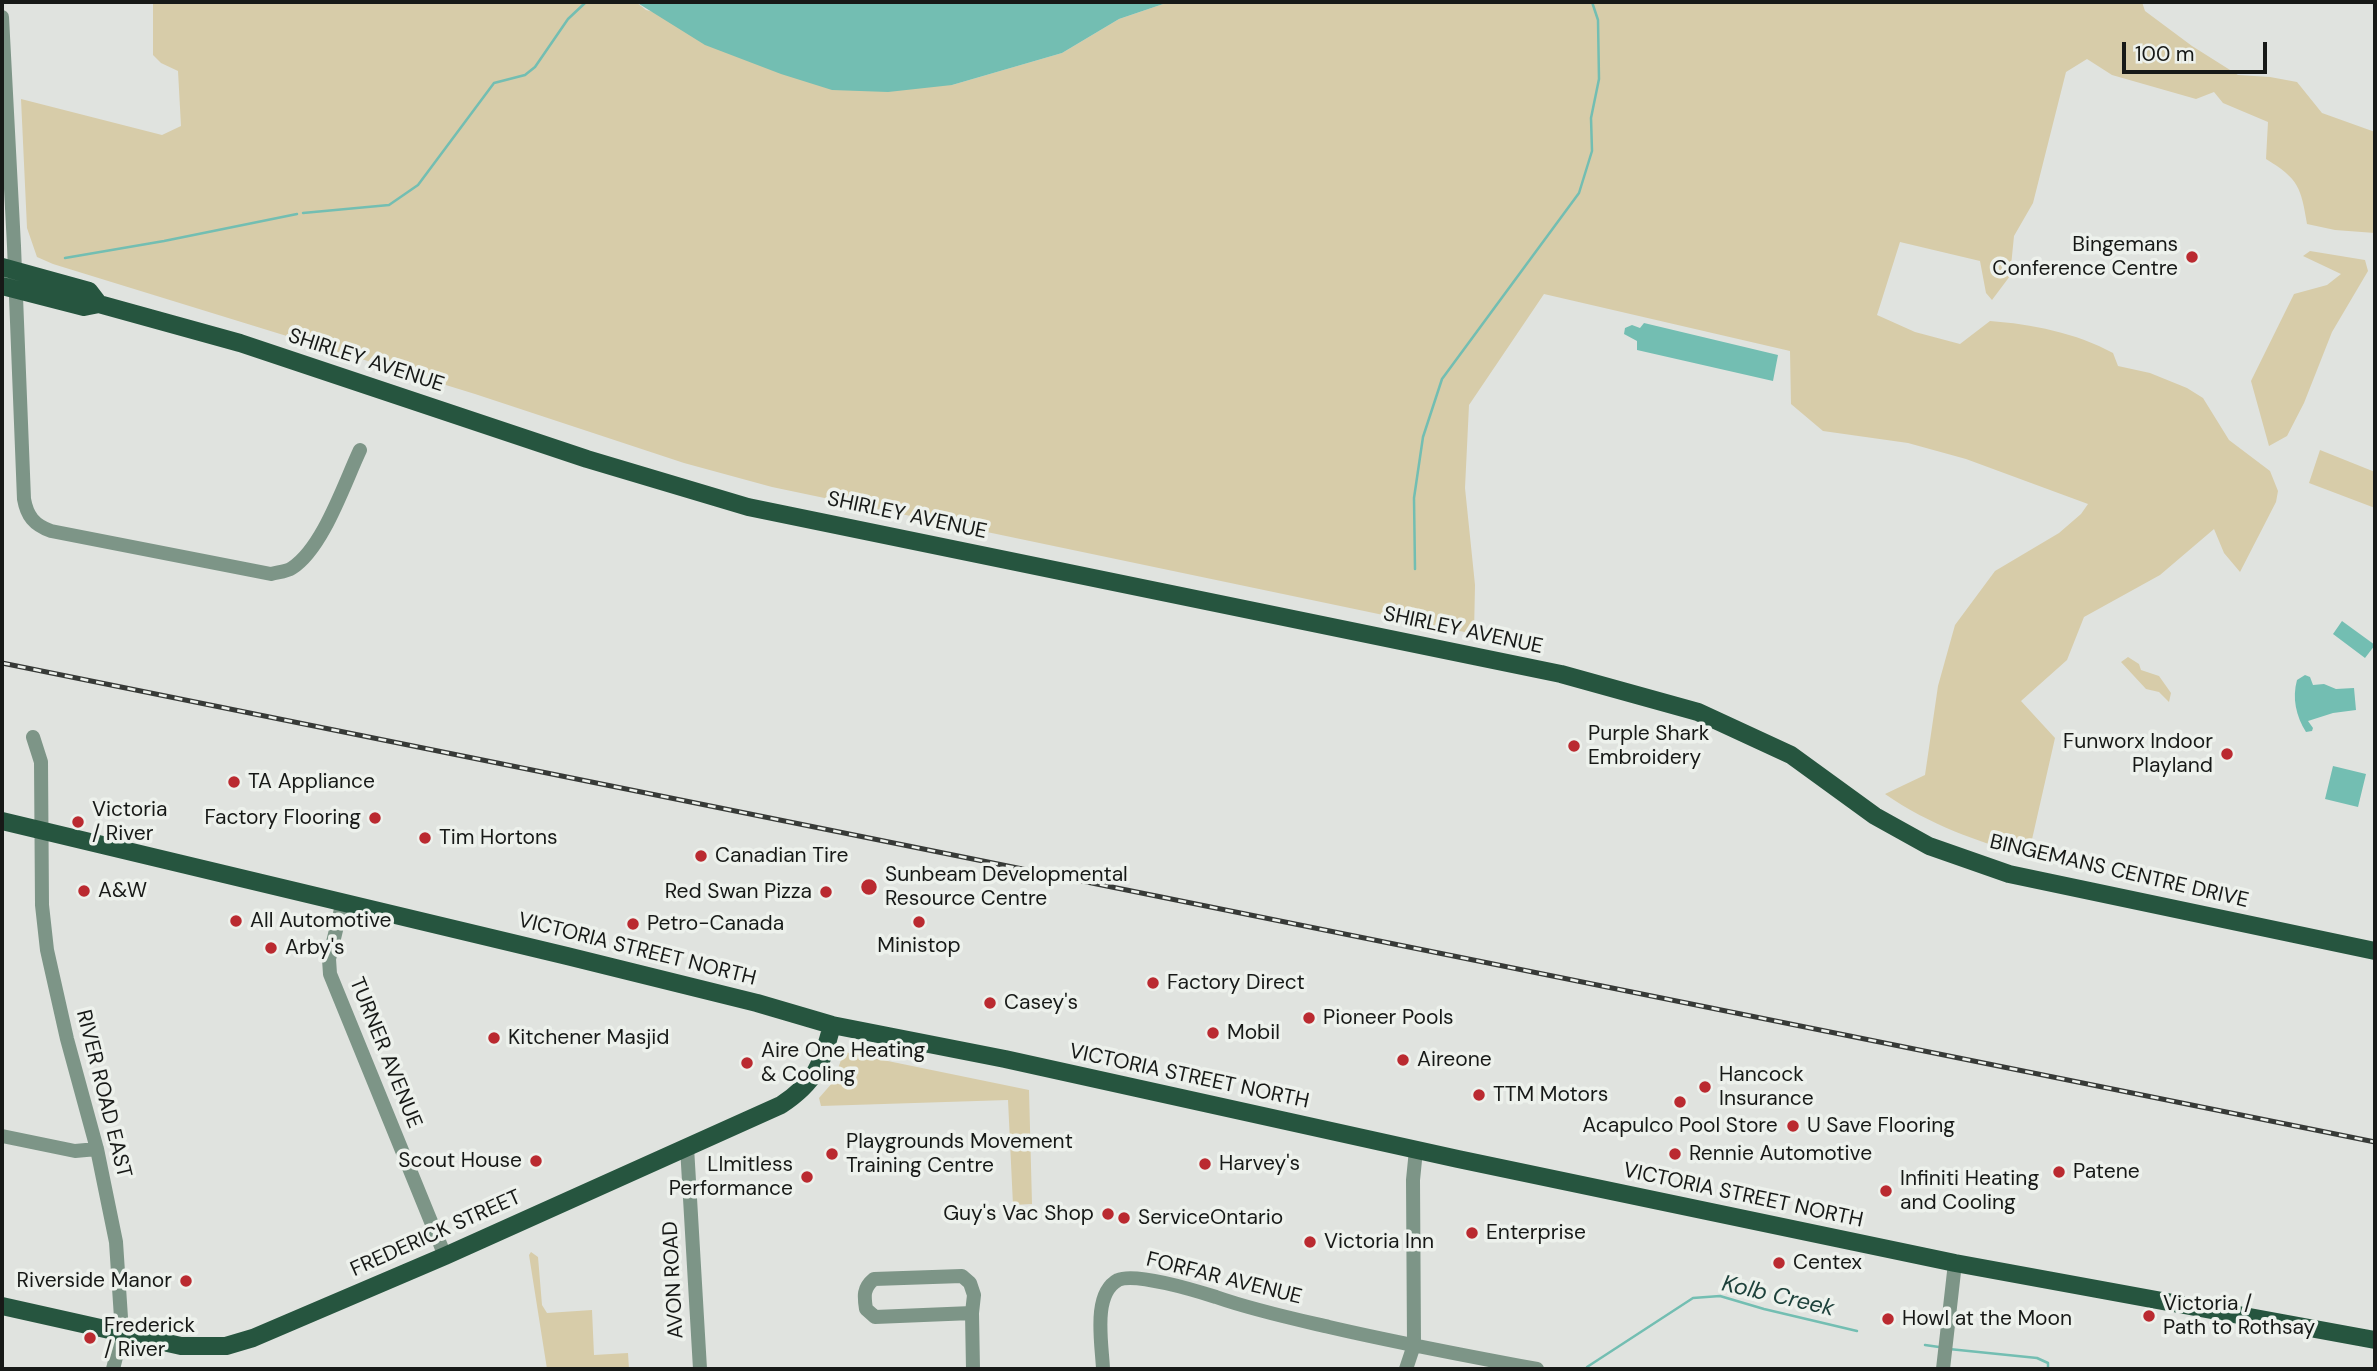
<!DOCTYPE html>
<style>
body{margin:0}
#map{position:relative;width:2377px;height:1371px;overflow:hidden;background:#e0e3df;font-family:"DM Sans",sans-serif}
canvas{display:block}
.frame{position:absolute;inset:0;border:4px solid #171917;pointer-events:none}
.scale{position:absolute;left:2122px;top:42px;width:145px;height:32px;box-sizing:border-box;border:4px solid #171917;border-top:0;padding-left:9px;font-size:21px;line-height:24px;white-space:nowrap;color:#171917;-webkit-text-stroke:5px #edf1ec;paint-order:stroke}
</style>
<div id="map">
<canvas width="2377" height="1371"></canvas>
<div class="frame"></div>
<div class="scale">100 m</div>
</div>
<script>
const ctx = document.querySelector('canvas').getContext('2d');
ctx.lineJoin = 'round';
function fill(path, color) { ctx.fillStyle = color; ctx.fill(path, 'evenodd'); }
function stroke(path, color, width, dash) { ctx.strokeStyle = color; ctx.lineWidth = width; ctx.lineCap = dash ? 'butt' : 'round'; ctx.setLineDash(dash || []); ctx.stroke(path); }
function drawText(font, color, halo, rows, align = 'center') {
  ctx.font = font + ' "DM Sans",sans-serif'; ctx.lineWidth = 7; ctx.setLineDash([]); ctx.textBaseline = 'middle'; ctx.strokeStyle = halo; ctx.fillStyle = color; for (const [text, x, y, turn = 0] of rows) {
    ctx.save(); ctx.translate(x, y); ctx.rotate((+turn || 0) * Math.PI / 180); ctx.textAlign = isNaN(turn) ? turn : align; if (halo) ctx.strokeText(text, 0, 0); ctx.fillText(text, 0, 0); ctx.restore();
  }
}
const green = new Path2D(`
 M153,2H636L646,10L952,85L1062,53L1119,19L1169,2H2142L2145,11L2192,46L2238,75L2270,77L2297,82L2322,113L2375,132V233L2335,230L2307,224C2301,188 2299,179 2266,159L2268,122L2223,103L2214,92L2196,99L2112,75L2087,59L2066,72L2033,203L2014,236L2010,276L1992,300L1986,293L1980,261L1900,242L1877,315L1915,332L1960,344L1990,321C2031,324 2077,333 2113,353L2118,366L2150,373L2187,388L2203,398L2229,440L2270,471L2278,491L2276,502L2240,572L2224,553L2214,529L2160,575L2084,617L2067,660L2021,701L2055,738L2028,857C1976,840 1931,826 1885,794L1925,775L1938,686L1955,625L1995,571L2059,533L2081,514L2088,504L1966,459L1908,443L1823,431L1791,404L1790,351L1544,294L1469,405L1465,488L1475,585L1474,634L772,487L684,463L475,394L53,264L37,257L27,228L21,99L162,135L181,126L178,71L161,63L153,55Z
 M2310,251L2365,260L2368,271L2332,332L2304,403L2287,436L2269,446L2251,381L2294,294L2327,285L2341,274L2303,256Z
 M2320,450L2375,472V508L2309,483Z
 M2128,657L2139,664L2141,670L2159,676L2171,693L2169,702L2159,692L2146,689L2121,662Z
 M844,1052L1029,1090L1032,1204L1013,1205L1008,1100L821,1106L819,1098L833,1082Z
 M531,1252L538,1257L542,1305L547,1313L592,1310L594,1355L628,1353L629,1369H547L529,1255Z`);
const water = new Path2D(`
 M636,2H1169L1119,19L1062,53L952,85L888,92L832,90L781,74L705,45Z
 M1644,323L1778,355L1773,381L1637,350V341L1624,334L1625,328L1632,325L1640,328Z
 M2342,621L2375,645L2365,658L2333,634Z
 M2305,675L2310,677L2313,685L2324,684L2336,689L2354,688L2356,710L2333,713L2308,721L2313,728L2312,731L2306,732C2296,716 2292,698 2297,680Z
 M2333,766L2366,774L2358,807L2325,799Z`);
const stream = new Path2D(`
 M303,213L389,205L418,185L494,83L525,75L535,67L568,19L586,2
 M65,258L164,241L297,214
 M1415,569L1414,498L1423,437L1442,379L1579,193L1592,151L1591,118L1599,79L1598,20L1592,2
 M1925,1345L1939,1347
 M1949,1349L2037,1358L2048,1363V1369
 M1587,1367L1693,1298L1720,1296L1764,1309L1857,1331`);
const minor = new Path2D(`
 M2,17L14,246L24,499C27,516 34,525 51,531L271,574C278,572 286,572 292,568C323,548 344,484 360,450
 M33,737L41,762L42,905L47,950L67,1039L97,1149L116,1242L122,1333L113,1369
 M343,901L329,959L330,974L445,1256
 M2,1136L75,1151L97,1149
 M687,1147L700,1369
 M972,1313L875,1317L866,1309C864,1296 863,1288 874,1279L962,1276L970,1283L974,1295L972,1313L973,1369
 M1103,1369C1102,1344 1092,1294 1118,1280C1135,1272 1197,1291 1216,1297C1253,1310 1290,1318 1329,1327C1398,1343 1467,1356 1537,1369
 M1406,1369L1414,1345L1413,1180L1416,1150
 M1943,1369L1955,1263`);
const major = new Path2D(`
 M2,267L89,291L99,304
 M2,286L84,307L99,304L240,343L587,459L748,507L1561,674L1698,712L1791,755L1875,816L1929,846L2009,874L2375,951
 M2,821L567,956L757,1003L832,1025L1005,1059L1458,1159L1955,1263L2375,1340
 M2,1306L181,1346H226L253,1338L445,1256L781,1105C816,1082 822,1064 832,1025`);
const rail = new Path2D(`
 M2,663L2375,1142`);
const markers = [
 [2192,257,7,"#ba2a30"],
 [1574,746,7,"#ba2a30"],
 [2227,754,7,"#ba2a30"],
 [234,782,7,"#ba2a30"],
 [375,818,7,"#ba2a30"],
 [78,822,7,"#ba2a30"],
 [425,838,7,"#ba2a30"],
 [701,856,7,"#ba2a30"],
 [869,887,9,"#ba2a30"],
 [84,891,7,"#ba2a30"],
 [826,892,7,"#ba2a30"],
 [236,921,7,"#ba2a30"],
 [919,922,7,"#ba2a30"],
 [633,924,7,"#ba2a30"],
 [271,948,7,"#ba2a30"],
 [1153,983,7,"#ba2a30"],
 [990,1003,7,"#ba2a30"],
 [1309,1018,7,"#ba2a30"],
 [1213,1033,7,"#ba2a30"],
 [494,1038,7,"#ba2a30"],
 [1403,1060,7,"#ba2a30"],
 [747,1063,7,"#ba2a30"],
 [1705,1087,7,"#ba2a30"],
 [1479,1095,7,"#ba2a30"],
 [1680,1102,7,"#ba2a30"],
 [1793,1126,7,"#ba2a30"],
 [832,1154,7,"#ba2a30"],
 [1675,1154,7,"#ba2a30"],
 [536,1161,7,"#ba2a30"],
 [1205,1164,7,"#ba2a30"],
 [2059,1172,7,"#ba2a30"],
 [807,1177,7,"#ba2a30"],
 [1886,1191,7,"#ba2a30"],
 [1108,1214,7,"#ba2a30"],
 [1124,1218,7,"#ba2a30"],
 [1472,1233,7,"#ba2a30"],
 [1310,1242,7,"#ba2a30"],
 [1779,1263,7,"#ba2a30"],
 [186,1281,7,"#ba2a30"],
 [2149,1316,7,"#ba2a30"],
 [1888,1319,7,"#ba2a30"],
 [90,1338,7,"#ba2a30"]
];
const poiNames = [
 ["Bingemans",2178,245,"right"],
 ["Conference Centre",2178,269,"right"],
 ["Purple Shark",1588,734],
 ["Embroidery",1588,758],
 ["Funworx Indoor",2213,742,"right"],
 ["Playland",2213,766,"right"],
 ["TA Appliance",248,782],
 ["Victoria",92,810],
 ["/ River",92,834],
 ["Factory Flooring",361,818,"right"],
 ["Tim Hortons",439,838],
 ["Canadian Tire",715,856],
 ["Sunbeam Developmental",885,875],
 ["Resource Centre",885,899],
 ["A&W",98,891],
 ["Red Swan Pizza",812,892,"right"],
 ["All Automotive",250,921],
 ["Petro-Canada",647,924],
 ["Ministop",919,946,"center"],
 ["Arby's",285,948],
 ["Factory Direct",1167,983],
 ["Casey's",1004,1003],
 ["Pioneer Pools",1323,1018],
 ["Mobil",1227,1033],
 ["Kitchener Masjid",508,1038],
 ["Aire One Heating",761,1051],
 ["& Cooling",761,1075],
 ["Aireone",1417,1060],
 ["Hancock",1719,1075],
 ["Insurance",1719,1099],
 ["TTM Motors",1493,1095],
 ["Acapulco Pool Store",1680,1126,"center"],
 ["U Save Flooring",1807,1126],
 ["Playgrounds Movement",846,1142],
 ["Training Centre",846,1166],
 ["Rennie Automotive",1689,1154],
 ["Scout House",522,1161,"right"],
 ["Harvey's",1219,1164],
 ["LImitless",793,1165,"right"],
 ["Performance",793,1189,"right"],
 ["Patene",2073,1172],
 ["Infiniti Heating",1900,1179],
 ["and Cooling",1900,1203],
 ["Guy's Vac Shop",1094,1214,"right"],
 ["ServiceOntario",1138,1218],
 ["Enterprise",1486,1233],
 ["Victoria Inn",1324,1242],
 ["Centex",1793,1263],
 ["Riverside Manor",172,1281,"right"],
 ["Victoria /",2163,1304],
 ["Path to Rothsay",2163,1328],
 ["Howl at the Moon",1902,1319],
 ["Frederick",104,1326],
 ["/ River",104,1350]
];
const streetNames = [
 ["SHIRLEY AVENUE",366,361,18],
 ["SHIRLEY AVENUE",907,516,12],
 ["SHIRLEY AVENUE",1463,631,12],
 ["BINGEMANS CENTRE DRIVE",2119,872,13],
 ["VICTORIA STREET NORTH",637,950,14],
 ["TURNER AVENUE",385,1053,68],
 ["VICTORIA STREET NORTH",1189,1077,12],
 ["RIVER ROAD EAST",103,1094,76],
 ["VICTORIA STREET NORTH",1743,1196,12],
 ["FREDERICK STREET",436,1234,-24],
 ["FORFAR AVENUE",1224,1279,14],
 ["AVON ROAD",674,1280,-93]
];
const waterNames = [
 ["Kolb Creek",1778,1297,13]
];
fill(green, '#d7cca9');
fill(water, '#73beb2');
stroke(stream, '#73beb2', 2.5);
stroke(minor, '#7d9587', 14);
stroke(major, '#26553f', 18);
stroke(rail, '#373a37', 5);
stroke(rail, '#edf1ec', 2.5, [8]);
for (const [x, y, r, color] of markers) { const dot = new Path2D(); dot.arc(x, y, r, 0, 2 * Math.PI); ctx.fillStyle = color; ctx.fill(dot); stroke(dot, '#edf1ec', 2.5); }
drawText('21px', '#171917', '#edf1ec', poiNames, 'left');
drawText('21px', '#171917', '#edf1ec', streetNames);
drawText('italic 23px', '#1d413b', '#edf1ec', waterNames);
</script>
